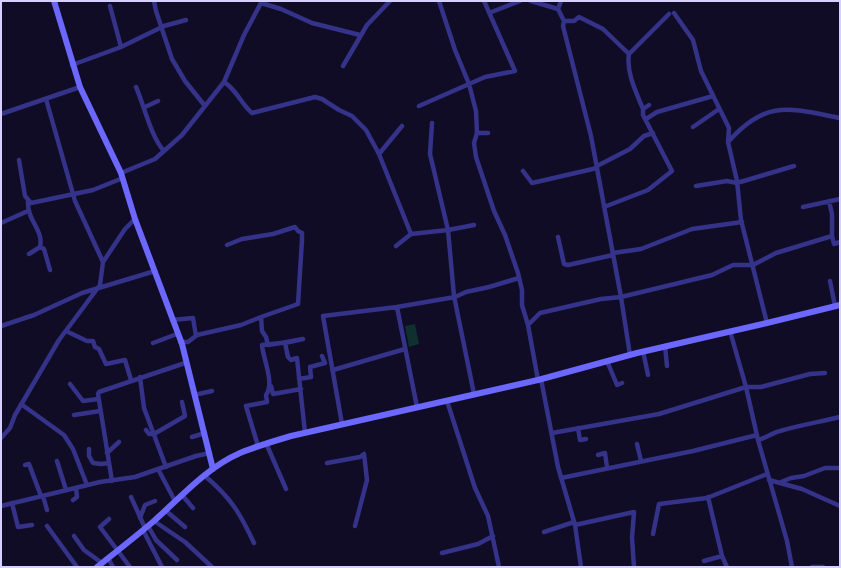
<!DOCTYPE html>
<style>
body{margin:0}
#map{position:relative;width:841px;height:568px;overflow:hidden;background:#100c25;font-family:Helvetica,sans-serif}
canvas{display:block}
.frame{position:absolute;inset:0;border:2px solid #d5d0ff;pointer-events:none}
</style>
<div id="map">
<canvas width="841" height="568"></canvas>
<div class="frame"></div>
</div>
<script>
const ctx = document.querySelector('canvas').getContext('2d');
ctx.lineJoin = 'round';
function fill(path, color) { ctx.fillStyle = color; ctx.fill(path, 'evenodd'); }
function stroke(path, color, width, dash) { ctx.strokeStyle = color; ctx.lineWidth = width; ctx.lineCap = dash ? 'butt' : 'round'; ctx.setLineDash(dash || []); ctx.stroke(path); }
const green = new Path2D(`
 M415,324L419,344L409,347L405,326Z`);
const street = new Path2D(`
 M154,1L156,11L172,59L185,81L205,106
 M439,1L455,50L469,84L476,111L477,133L474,143L476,157L494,211L505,235L518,273L522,290V305L528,325L538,380
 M531,1L558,9L564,21
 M261,3L281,9L312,23L360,35
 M558,9L561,1
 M489,13L520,1
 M674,13L693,40L701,71L729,128L728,142L737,181L741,220L767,323
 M121,47L164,26L186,20
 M629,54C626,72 636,92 643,109L649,105
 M72,65L121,47L110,6
 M343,66L367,25L390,1
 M224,82C237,90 241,104 252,113L315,97L322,99L339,110L352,116L366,130L379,154
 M136,87C144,105 151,137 164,151
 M46,99L75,201L103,262
 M419,106L485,77L515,71L484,1
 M145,107L158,101
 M1,114L80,87
 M646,119L657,112L713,96
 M432,123L430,154L448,230L454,296L474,394
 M402,126L379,154L411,234L448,230L474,225
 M693,127L719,109
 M477,133H488
 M728,142C766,99 789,108 840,118
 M19,160L25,196L31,203L93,190L123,178
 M597,166L630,149L644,136L653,133
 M523,171L532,183L597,168
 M121,173L155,159L182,135L224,82L244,35L262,1
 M696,186L727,181L737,183L794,166
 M28,201C27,221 44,230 40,247L29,254
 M829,201L832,214V236
 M604,207L648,190L672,171L643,115V109
 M803,207L840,199
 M1,223L28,211
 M558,237L564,264L568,265L613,255
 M396,246L411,234
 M40,247L44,249L50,270
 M613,253L641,249L692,229L742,222
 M830,281L835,306
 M172,320L193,318L196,336
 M528,325L540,313L601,299L621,297L712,275L733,265H753L776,253L832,236L834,244L840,242
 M1,326L34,315L82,293L155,271
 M66,331L87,341H93L95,347L99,349L106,364L125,360L131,380
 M730,331L746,387L758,440L787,541L792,567
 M180,342H188L197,335L241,325L261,317L298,304L302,240V233L298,231L295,227L273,234L242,239L227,245
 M153,343L177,334
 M281,343L303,339L285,343L288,357L291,360L297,358L305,433
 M665,346L667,366
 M643,351L648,375
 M630,355L621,297L591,136L563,26L564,21H574L579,17L603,29L629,54L669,14
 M607,361L617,385L622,383
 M333,370L405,349
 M140,377L144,408L166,467
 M299,379L311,377L310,367L325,363L322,356
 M541,379L558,467L575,525L634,512L632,538L634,567
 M70,384L83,401L98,399
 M271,386L273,394L301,389
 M194,395L212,391
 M447,401L475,488L488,516L499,567
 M21,404L64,435L73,449L87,485
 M417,407L397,307L455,297L466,292L489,287L519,278
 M74,415L100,411
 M342,424L323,316L397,307
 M578,428L580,440L586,439
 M146,430L149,434H154L185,416L182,402
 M552,433L659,414L746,387H761L810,374L825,373
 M192,437L205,433
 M1,438L10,428L15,415L59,340L100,285L103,262L125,229L135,219
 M758,440C766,438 772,433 780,431C800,425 820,422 840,417
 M266,443L286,489
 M637,444L641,461
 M258,446L246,406L267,402L266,395C275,383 263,359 262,345L281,343L268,345L266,337L262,331L261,317
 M89,449V456L93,463L101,464L109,463
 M107,453L119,442
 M598,455L605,453L607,467
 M57,461L66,490
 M327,463L360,457L364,454L367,480L355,526
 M25,465L29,464L41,496
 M158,469L175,501
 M205,476C231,498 240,513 254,543
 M561,478L693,451L757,435
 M769,480L802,489L840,506
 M112,481L98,394L99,392L185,363
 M781,482L791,478L804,476L825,468H840
 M182,495L193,508
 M43,496L47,510
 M131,497L145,528
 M708,497L722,556L727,567
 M73,500L77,497L76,488
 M12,503L18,527L32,525
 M1,506L100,482L135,477L196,456L210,453
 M165,510L185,527
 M140,518L145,505L155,501
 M109,519L100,527L130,567
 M154,521L185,542L212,567
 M575,525L581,567
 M47,526L77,567
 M148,526L156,540L177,560
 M143,530L162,567
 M544,532L574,522
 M653,534L659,504L707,498L767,474
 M74,536L84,550L102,563
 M442,553L478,544L493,536
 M108,558L113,567
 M704,561L722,556
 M812,567H823`);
const secondary = new Path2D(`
 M54,1L80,87L121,173L135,219L182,344L213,469
 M97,567C116,552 135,537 154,521C181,497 206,468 240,453C257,446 274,441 291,436L538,380L637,353L767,323L840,305`);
fill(green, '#0e302e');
stroke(street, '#353289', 4.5);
stroke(secondary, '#6b67ff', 6);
</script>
